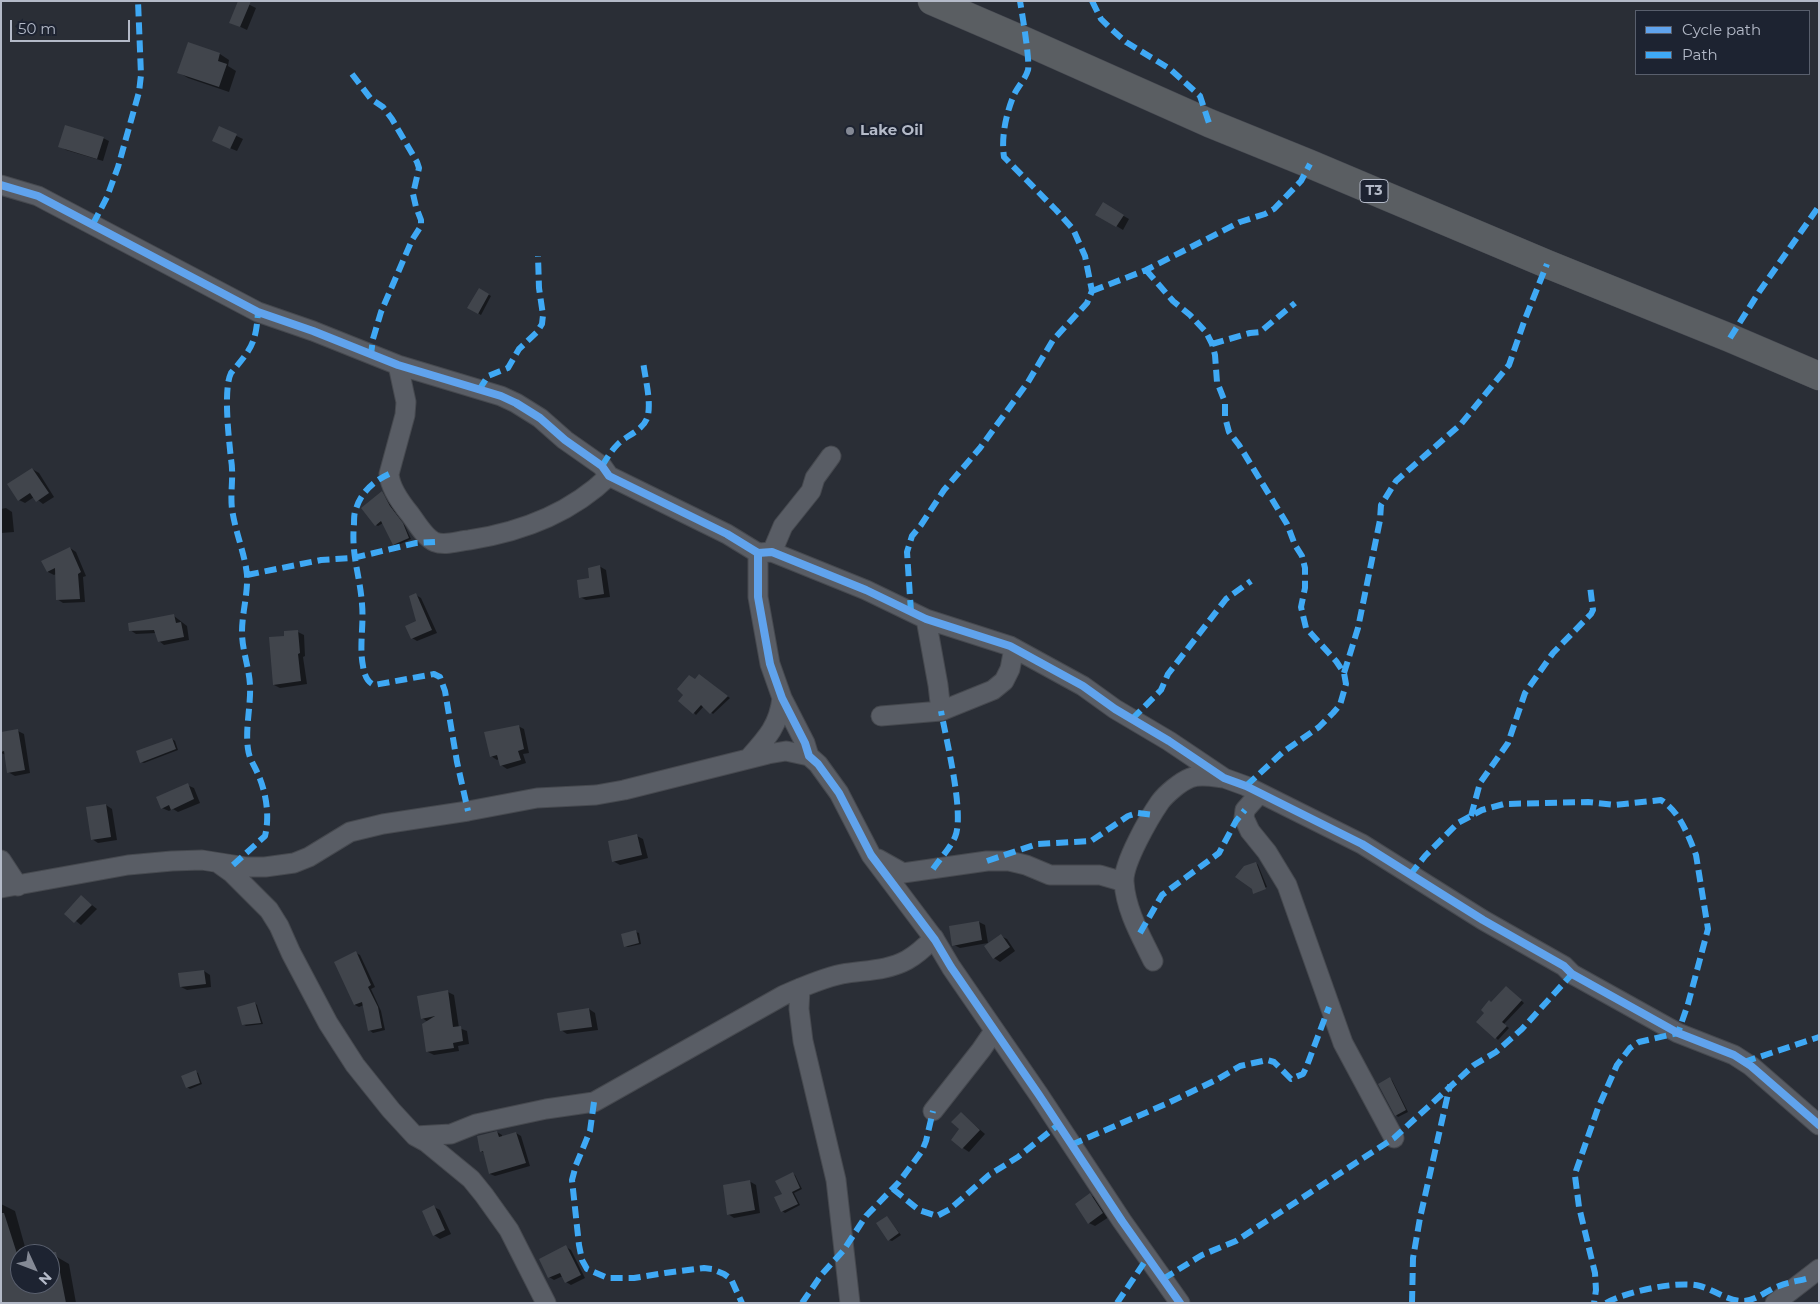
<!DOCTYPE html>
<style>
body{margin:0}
#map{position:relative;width:1820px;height:1304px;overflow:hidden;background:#2a2e36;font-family:Montserrat,sans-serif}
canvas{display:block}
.frame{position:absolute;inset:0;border:2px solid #b4bac8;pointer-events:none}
.legend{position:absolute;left:1635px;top:10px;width:175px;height:65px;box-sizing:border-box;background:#1d2331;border:1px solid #595f6d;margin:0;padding:6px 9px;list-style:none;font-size:15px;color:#b4bac8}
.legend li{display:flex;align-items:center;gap:10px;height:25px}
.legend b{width:25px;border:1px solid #595f6d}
.north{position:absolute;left:10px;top:1244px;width:50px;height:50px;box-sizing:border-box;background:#1d2331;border:1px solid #595f6d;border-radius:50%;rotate:133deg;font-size:14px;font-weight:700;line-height:20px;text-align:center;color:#b4bac8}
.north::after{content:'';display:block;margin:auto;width:18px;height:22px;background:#848995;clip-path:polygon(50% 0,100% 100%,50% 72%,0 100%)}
.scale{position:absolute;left:10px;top:20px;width:120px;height:22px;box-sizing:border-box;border:2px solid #b4bac8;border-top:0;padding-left:6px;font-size:15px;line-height:18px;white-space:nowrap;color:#b4bac8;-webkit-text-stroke:4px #1d2331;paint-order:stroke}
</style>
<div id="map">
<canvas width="1820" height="1304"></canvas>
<div class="frame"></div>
<ul class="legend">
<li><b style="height:6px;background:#60a3ed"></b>Cycle path</li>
<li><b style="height:6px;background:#3fa9f5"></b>Path</li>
</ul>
<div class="north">N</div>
<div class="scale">50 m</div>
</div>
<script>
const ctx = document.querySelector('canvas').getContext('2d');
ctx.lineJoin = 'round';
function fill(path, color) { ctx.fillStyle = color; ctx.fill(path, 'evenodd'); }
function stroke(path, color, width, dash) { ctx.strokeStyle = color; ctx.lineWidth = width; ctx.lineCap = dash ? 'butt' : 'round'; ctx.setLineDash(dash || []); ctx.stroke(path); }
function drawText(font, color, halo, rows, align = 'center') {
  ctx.font = font + ' Montserrat,sans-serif'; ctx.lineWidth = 4.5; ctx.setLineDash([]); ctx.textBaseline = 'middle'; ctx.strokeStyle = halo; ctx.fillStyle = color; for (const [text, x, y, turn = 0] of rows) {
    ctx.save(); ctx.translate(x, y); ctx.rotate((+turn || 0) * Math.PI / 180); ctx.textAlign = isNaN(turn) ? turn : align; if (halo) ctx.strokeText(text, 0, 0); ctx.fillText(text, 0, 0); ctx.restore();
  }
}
const shadow = new Path2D(`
 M242,1L256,8L247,30L230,22Z
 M188,43L220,54L229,60L228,66L236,71L229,92L188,78L178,72Z
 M220,128L243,139L237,151L220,144Z
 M103,138L109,141L103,161L66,150L60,146Z
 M1103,204L1129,219L1123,230L1097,214Z
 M479,289L491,296L481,315L469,308Z
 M32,469L39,473L54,497L43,504L34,497L25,503L19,500Z
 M382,493L405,526L411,539L396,546L394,544L383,523L378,526L376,525Z
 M6,508L12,512L14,532L1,533V509Z
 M70,548L76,552L86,576L83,577L85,602L63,603L57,599L56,574L54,575L48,572L43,562Z
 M599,566L606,570L610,597L586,600L580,597Z
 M416,595L421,598L437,633L417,641L412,638L417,622Z
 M174,616L187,626L189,640L164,645L159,641L156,633L136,634L130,630Z
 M298,632L304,635L305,656L303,657L307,684L280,688L274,685L285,637Z
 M702,677L730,698L713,714L704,706L696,715L694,713L685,695L695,681Z
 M518,726L524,729L529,753L523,754L526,763L507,769L501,765L499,759L497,760L491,756Z
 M18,731L24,734L30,773L15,776L8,772L6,755L1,753V740Z
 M172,739L175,741L178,750L144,763L141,762Z
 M187,785L194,788L200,803L178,812L173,809L169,811L162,808Z
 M106,805L112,809L117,840L98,843L92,839Z
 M637,836L643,839L648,858L620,865L613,861Z
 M1256,863L1258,865L1267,887L1255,892Z
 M82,897L97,909L81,925L66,913Z
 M979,922L985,925L988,943L960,948L954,945Z
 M636,932L639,933L641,944L628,947L625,946Z
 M1001,936L1007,939L1015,951L1000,962L994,958Z
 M356,953L360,955L375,987L371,989L381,1011L385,1030L373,1033L369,1030L364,1005L359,1007L355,1005Z
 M204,971L210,975L211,987L187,990L181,987Z
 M1509,989L1524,1003L1504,1024L1509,1028L1498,1040L1496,1038L1491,1003Z
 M448,992L454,995L459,1028L467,1031L469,1044L458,1046L459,1051L434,1055L428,1052V1022L422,1018Z
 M255,1003L257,1005L263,1024L246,1026L243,1024Z
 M589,1009L595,1013L598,1030L567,1034L561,1030Z
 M196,1072L198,1073L202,1084L190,1089L187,1087Z
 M1390,1079L1392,1080L1408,1112L1398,1117L1396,1115Z
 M961,1113L985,1134L969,1152L963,1148Z
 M497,1132L502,1135V1138L516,1133L521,1136L530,1166L495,1176L490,1174L484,1153L481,1151Z
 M793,1174L795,1175L802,1189L794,1193L800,1205L785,1213L782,1211L783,1195Z
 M749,1181L756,1185L760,1213L734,1218L728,1214Z
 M1090,1195L1097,1198L1109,1217L1095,1226L1089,1223Z
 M1,1204L15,1211L27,1254H20V1284H50V1258L57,1257L69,1264L76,1303H1Z
 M434,1207L440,1210L451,1234L440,1239L434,1235Z
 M887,1217L901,1235L892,1241L889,1240Z
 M566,1247L571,1250L585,1278L571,1285L566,1282L563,1276L554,1280L549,1277Z`);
const building = new Path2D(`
 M238,1H251L240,27L229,23Z
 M188,42L220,53L218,61L227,64L219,87L177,73Z
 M65,125L104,137L97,159L58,147Z
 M219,126L237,134L230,149L212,141Z
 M1103,202L1124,215L1116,227L1095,215Z
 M479,288L489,294L478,314L467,308Z
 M32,468L49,493L36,502L30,493L18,501L7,484Z
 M382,491L390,506L403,523L409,538L393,545L381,521L375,526L361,508Z
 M70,547L81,572L78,574L80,599L56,600L55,568L47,572L41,561Z
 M600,565L604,594L579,598L577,580L589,578L588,568Z
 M416,593L432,630L411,639L405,626L416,621L409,596Z
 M174,614L176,623L181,622L184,637L158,642L154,630L129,631L128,623Z
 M298,630L300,653L298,654L301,681L273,685L269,637L284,636V631Z
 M699,674L728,696L710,714L701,705L693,714L678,701L683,695L677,689L689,675L695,679Z
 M519,725L524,749L518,751L521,760L500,766L497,755L490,757L484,732Z
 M18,729L25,770L7,773L4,751L1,752V732Z
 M172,738L176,749L140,763L136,751Z
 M188,783L194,799L171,810L169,805L161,809L156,797Z
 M106,804L111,837L91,840L86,807Z
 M637,834L642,855L612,862L608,841Z
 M1256,862L1266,889L1253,894L1252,889L1235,877L1244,866Z
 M81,895L92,905L74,923L64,914Z
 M979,921L982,940L952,946L949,926Z
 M636,930L639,943L624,947L621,934Z
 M1001,934L1010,947L993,959L984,946Z
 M356,951L371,985L368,987L378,1007L382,1028L368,1031L362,1002L354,1005L334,962Z
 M204,970L206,984L180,987L178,973Z
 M1506,986L1522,1000L1502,1022L1507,1026L1495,1039L1476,1022L1484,1013L1481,1010L1489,1000L1491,1002Z
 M448,990L453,1027L461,1026L463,1041L453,1043L454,1048L426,1052L422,1024L435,1016L421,1019L417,996Z
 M255,1002L261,1023L242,1025L237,1007Z
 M589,1008L592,1027L560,1031L557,1013Z
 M196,1070L200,1083L186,1088L181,1076Z
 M1390,1077L1406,1110L1395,1116L1378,1084Z
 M961,1112L980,1130L962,1149L951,1140L959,1129L951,1122Z
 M497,1131L499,1137L516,1132L526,1163L489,1174L483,1151L480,1152L477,1136Z
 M793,1172L800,1188L792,1192L798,1204L781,1212L774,1197L782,1194L775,1181Z
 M750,1180L755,1210L727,1215L723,1185Z
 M1090,1193L1103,1213L1088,1224L1075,1204Z
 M434,1205L445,1230L433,1236L422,1211Z
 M1,1213H4L20,1263V1284H50V1252H56L66,1303H1Z
 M887,1216L899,1233L888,1241L876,1223Z
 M566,1245L581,1275L565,1283L560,1273L548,1278L539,1259Z`);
const minor = new Path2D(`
 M1,185L38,196L258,312L313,331L398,365L501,396L516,403L540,418L565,440L602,466L609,476L727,534L758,553L772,552L866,590L926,619L1010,646L1083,686L1115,709L1169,741L1224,778L1246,786L1362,844L1483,920L1564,966L1572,974L1678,1033L1734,1055L1751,1066L1819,1125
 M398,365L406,402L405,415L389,474C390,488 401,503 410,514C416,522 425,538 435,542C445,546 458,541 469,540C521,532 570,514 609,476
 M772,552L783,526L811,491L815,478L831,456
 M758,553V597L770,664L782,698L805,743L809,756L818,764L839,793L871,855L935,940L951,967L1039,1095L1122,1221L1180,1303
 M926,619L938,685L941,711
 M881,716L941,711L993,690L1004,681L1010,669L1014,648
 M749,758C767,738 779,725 782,698
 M1260,793L1245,810L1244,818L1250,831L1267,852L1287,885L1343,1043L1394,1138
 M878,859L903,873L987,861H1009L1026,865L1050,875H1100L1124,882
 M1,860L18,886
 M218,863L232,873L269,910L279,926L291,953L328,1023L355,1065L391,1110L415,1136L426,1142L471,1179L484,1195L509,1230L546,1303
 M1,888L128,865L172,861L202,860L246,867H265L294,863L309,857L350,832L383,824L468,811L537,798L596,795L624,790L768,754L786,751L809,756
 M1153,961C1141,936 1126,911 1124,882C1123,863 1149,818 1160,802C1166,794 1180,782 1190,778C1200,774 1214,777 1224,778
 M800,988L799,1009L803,1041L836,1180L850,1303
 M933,1111L981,1050L994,1031
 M415,1136L451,1134L476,1124L546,1109L594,1102L784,995C802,987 823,978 842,974C864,970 887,971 907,960C916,955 926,946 934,938
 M1775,1303L1819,1269`);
const trunk = new Path2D(`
 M932,1L1025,41L1209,123L1310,164L1547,264L1730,338L1819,376`);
const quiet = new Path2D(`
 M1092,1L1101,19L1109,27L1126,42L1170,69L1200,96L1209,123
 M352,74L371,99L383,107L392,119L417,162L419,168L413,194L416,207L421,220V226L412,240L381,312L373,339L371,354
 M93,224L107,197L118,167L139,92L141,75L138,1
 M1146,270L1173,301L1190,315L1206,332L1212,344L1215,355L1217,382L1225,402V417L1229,432L1239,445L1287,524L1295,545L1302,556L1305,568V588L1301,607L1306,628L1336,661L1344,673L1346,684L1340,705L1333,713L1319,727L1283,752L1246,786
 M1092,291L1146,270L1240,222L1265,214L1274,209L1301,181L1310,164
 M1730,338L1759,292L1819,206
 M1212,344L1250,333L1260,332L1295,303
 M479,390L488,376L508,368L519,349L537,332L542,324L543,315L539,288L538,256
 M602,466C607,458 611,451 618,444C627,435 645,430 648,415C651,399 645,378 643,361
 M389,474C374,481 361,492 356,509C354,513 354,519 354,524C351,556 360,575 362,604C364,625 359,646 363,666C364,674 367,682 374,685L434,674L440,677L445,691L457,762L468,811
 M247,575L321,560L353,558L416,543L435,542
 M911,612L907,552L912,536L921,525L944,490L980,448L1028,382L1053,340L1087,303L1092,291L1085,256L1073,229L1056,210L1004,157C1001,137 1006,115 1013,97C1017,87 1025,80 1028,70C1030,60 1022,13 1020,1
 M1344,673L1358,628L1380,520L1381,505L1396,481L1461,424L1509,365L1525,319L1547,264
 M1132,719L1161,690L1168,674L1226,599L1251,581
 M1471,816L1480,783L1508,743L1525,693L1553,653L1591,614L1593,610L1590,586
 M987,861L1037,844L1091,841L1128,816L1138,813L1153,815
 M233,865L265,836C270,816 266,792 258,774C254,765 249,758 248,749C245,728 251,706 250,685C249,667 242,650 242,632C242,613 248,594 247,575C245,554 235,531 232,509C230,492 234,476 231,459C229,440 223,389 231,373C251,349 256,344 258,312
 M933,869C940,859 950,848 955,837C965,814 946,739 941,711
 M1410,875L1425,856L1458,823L1482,810L1504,804L1588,802L1615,805L1661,800C1680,812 1688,835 1696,855L1708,929L1688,1004L1678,1033L1639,1042L1630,1048L1617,1065L1598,1108L1576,1171L1575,1176L1579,1207L1595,1273L1596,1290L1594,1303
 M1140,933L1162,895L1219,853L1236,821L1245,810
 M1744,1062L1819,1037
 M594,1102L590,1131L576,1165L572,1180L579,1245L582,1260L587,1269L608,1278H634L665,1273L704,1268L712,1269L724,1274L731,1279L742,1303
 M1071,1145L1166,1104L1218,1079L1240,1066L1267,1060L1274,1062L1291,1079L1303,1074L1306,1068L1329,1007
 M893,1189L919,1210L937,1216L950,1209L989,1175L1018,1157L1058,1125
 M1163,1279L1202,1255L1236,1241L1394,1138L1474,1065L1496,1052L1522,1029L1572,974
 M802,1303L822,1274L843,1251L866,1216L899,1182L922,1151L926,1141L933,1111
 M1117,1303L1148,1257
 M1412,1303L1413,1258L1420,1218L1450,1085
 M1606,1303C1625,1292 1678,1280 1700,1286C1714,1290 1728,1301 1743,1301C1756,1301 1767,1290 1779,1286C1788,1282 1799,1281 1809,1278`);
const cycleway = new Path2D(`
 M1,185L38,196L258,312L313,331L398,365L501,396L516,403L540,418L565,440L602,466L609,476L727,534L758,553L772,552L866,590L926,619L1010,646L1083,686L1115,709L1169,741L1224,778L1246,786L1362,844L1483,920L1564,966L1572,974L1678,1033L1734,1055L1751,1066L1819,1125
 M758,553V597L770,664L782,698L805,743L809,756L818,764L839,793L871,855L935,940L951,967L1039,1095L1122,1221L1180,1303`);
const markers = [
 [850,131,5,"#848995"]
];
const shields = [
 [1374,191,28]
];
const shieldNames = [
 ["T3",1374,191]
];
const poiNames = [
 ["Lake Oil",860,131]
];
fill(shadow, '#0007');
fill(building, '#41454c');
stroke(minor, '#46494f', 21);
stroke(trunk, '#474a52', 29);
stroke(minor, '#595d65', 19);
stroke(trunk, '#5a5e62', 28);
stroke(quiet, '#3fa9f5', 6, [12, 6]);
stroke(cycleway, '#60a3ed', 8);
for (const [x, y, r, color] of markers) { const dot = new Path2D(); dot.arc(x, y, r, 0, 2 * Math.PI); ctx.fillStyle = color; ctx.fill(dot); stroke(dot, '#1d2331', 2); }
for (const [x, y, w] of shields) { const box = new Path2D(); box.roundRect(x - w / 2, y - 11.5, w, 23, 4); ctx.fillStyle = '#1d2331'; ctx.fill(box); stroke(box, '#b4bac8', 1); }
drawText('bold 14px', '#b4bac8', null, shieldNames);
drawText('bold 15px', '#b4bac8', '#1d2331', poiNames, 'left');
</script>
